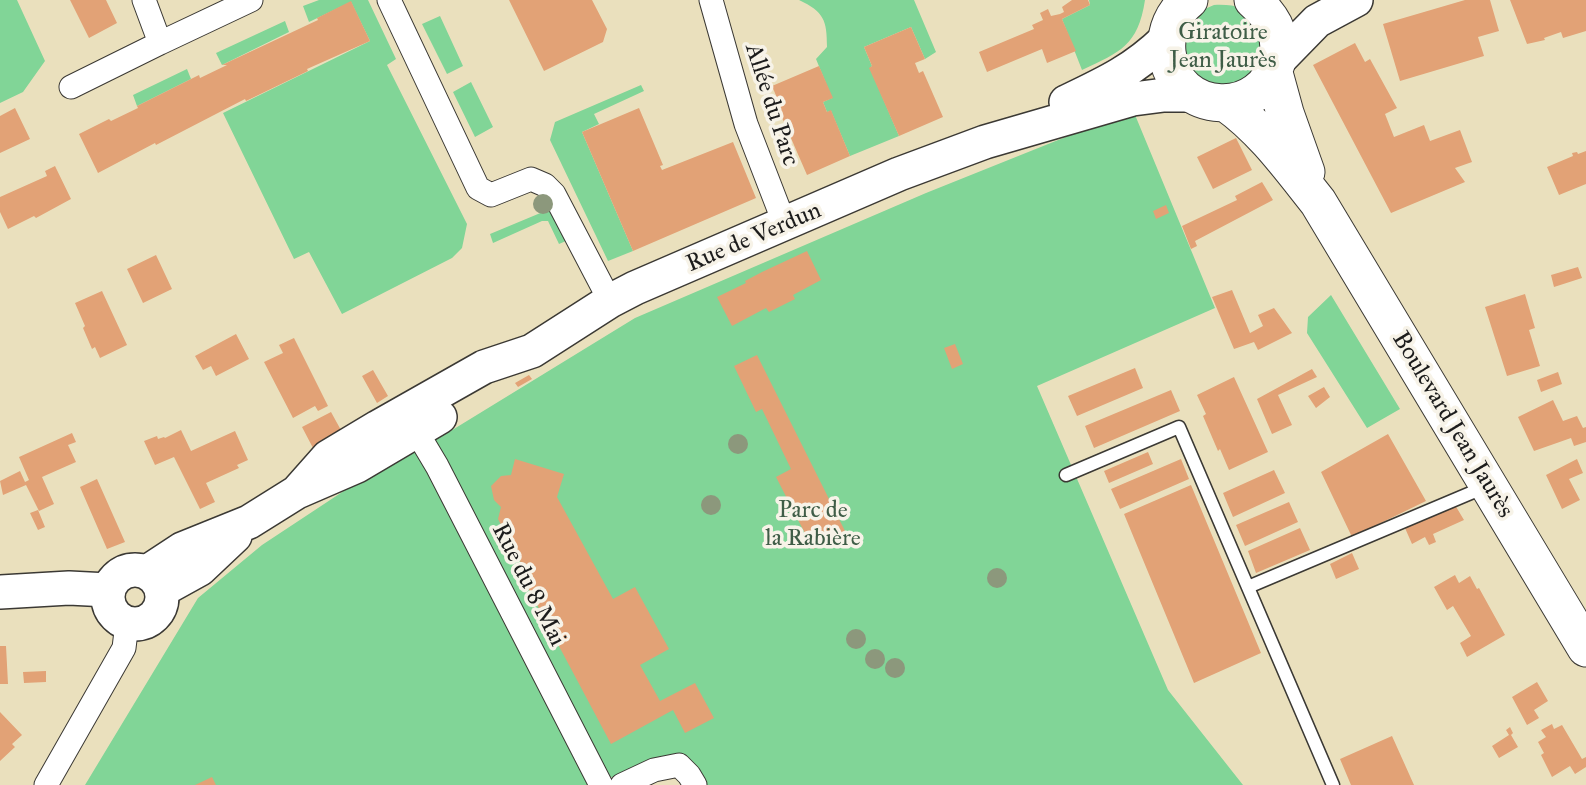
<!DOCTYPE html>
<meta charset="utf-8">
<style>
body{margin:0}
canvas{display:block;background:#eae0bd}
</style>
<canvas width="1586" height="785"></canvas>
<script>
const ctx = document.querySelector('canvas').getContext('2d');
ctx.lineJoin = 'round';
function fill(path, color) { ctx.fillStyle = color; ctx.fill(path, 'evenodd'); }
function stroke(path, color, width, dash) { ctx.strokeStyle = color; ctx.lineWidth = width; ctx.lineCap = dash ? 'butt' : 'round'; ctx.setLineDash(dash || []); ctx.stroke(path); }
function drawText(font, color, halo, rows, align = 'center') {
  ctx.font = font + ' "IM FELL Great Primer",serif'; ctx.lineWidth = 7; ctx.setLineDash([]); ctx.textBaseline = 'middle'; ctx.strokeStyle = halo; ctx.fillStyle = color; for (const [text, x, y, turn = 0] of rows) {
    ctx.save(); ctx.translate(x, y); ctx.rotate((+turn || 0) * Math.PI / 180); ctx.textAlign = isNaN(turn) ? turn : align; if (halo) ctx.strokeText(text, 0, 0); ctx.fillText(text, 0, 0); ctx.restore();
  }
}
const green = new Path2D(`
 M0,0H17L45,61L23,92L0,103Z
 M319,0H368L396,59L387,65L467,224L462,248L452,258L342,314L309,252L294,259L223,113L370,41L351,2L309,22L303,6Z
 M799,0H914L936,52L925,59L911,27L864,47L872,66L870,68L899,136L850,156L831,111L827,112L823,102L832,98L816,59L827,47C827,20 824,12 799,0Z
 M1089,0H1145C1138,46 1120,52 1082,70L1062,19L1090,5Z
 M1214,5C1256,3 1255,22 1265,56L1240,86L1201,83L1184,62L1183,33L1200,11Z
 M440,16L463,66L447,74L422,24Z
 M285,21L289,32L222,65L216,53Z
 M187,69L191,79L137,106L133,95Z
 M471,82L493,127L475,137L453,92Z
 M641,85L644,91L594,114L599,124L582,132L633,251L608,261L550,140L555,122Z
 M1133,110L1215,308L1037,386L1168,690L1243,785H707L701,774L673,755L656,758L628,772L587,785H85L198,598L262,545L368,475L449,432L635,318L926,193Z
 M550,209L566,241L559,244L548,221H542L493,243L490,234Z
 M1331,295L1400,409L1367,428L1307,333L1308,317Z`);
const building = new Path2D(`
 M70,0H106L117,23L89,38Z
 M509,0H592L607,29L603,42L544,71Z
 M1072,0H1088L1090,5L1062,19L1076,51L1047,63L1042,49L987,72L979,52L1034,29L1032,25L1043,20L1040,13L1048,9L1051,16L1060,14L1064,12L1062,7Z
 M1465,0H1490L1499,31L1478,37L1484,56L1400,81L1383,24Z
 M1510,0H1586V31L1563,38L1561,32L1544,38L1545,40L1527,44Z
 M351,1L370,41L307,69L308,71L246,101L245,99L156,145L155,143L98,173L79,134L109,119L111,121L138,108L137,106L199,75L200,78L227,65H222L318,20L317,18Z
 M911,27L925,59L915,63L919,73L923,71L943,117L899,136L869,68L872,66L864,47Z
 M1355,43L1365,62L1370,59L1397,108L1385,114L1394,137L1424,125L1430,141L1460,130L1472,162L1455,168L1465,182L1391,213L1313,65Z
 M819,66L833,98L823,102L827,112L831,110L850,156L807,175L777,106L780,105L772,86Z
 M15,108L30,139L0,153V116Z
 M639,108L663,165L660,166L662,170L733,142L756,198L633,251L582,132Z
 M1236,138L1252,170L1213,189L1197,157Z
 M1586,151V184L1559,195L1547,167L1573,156L1572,153L1577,152L1578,154Z
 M55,166L71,199L36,218L34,216L8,229L0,212V197L47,176L45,171Z
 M1262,182L1273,200L1195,241L1197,246L1191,249L1182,226L1237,200L1235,196Z
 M1166,205L1169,213L1156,219L1153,211Z
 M807,251L821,280L793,295L795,299L769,312L766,308L732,326L717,297L746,283L745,281L762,272Z
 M156,255L172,289L143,303L127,269Z
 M1578,267L1582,278L1554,287L1551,275Z
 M1232,290L1250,333L1263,326L1258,315L1274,308L1292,333L1258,350L1254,342L1234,349L1212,297Z
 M102,291L127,345L100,358L95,347L92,349L83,328L85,326L75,303Z
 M1525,294L1535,328L1529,330L1540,366L1507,376L1485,307Z
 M236,334L249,359L216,376L211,366L203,370L195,356Z
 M294,338L328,406L318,411L315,406L293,418L264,362L283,353L279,345Z
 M955,344L963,364L952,369L944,348Z
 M757,355L846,533L813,549L776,477L791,469L762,409L756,412L734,366Z
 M1135,368L1143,388L1077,416L1068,396Z
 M1312,369L1317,377L1278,395L1292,425L1272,434L1257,399Z
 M373,370L388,396L377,403L362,376Z
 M1558,372L1562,384L1541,392L1537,380Z
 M529,375L532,379L518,387L515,383Z
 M1234,377L1268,452L1229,470L1220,449L1218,451L1203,416L1206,414L1197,395Z
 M1324,387L1330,397L1316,408L1308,396Z
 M1171,390L1180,411L1094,448L1085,426Z
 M1553,400L1563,421L1577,416L1583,428L1586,427V442L1574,446L1571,438L1534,451L1518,417Z
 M331,412L342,432L313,448L302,427Z
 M181,430L191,451L235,431L248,460L237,465L239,468L206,483L215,502L200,509L174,457L155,465L144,441L157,436L158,439L164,437L165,438Z
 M72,433L76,442L68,445L76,462L42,477L54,504L39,511L26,485L3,495L0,481L20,471L25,482L29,480L19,457Z
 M1388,434L1426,501L1352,537L1321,472Z
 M1148,452L1153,464L1109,483L1104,471Z
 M515,459L564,474L557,497L613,599L635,587L669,649L640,665L660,701L695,683L714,718L685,733L673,710L611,744L527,586L532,584L498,519L501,507L494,500L491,486L501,476L511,475Z
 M1181,459L1189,479L1120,509L1111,489Z
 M1577,459L1583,473L1569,479L1580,500L1562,509L1546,475Z
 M1274,470L1285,493L1233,517L1223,493Z
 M97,479L125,542L107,549L80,487Z
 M1191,485L1261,653L1194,683L1124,514Z
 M1289,502L1298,522L1245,546L1236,525Z
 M1455,505L1464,520L1433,534L1436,542L1429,545L1425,537L1412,544L1405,528Z
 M38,510L45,527L38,530L30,513Z
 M1300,528L1310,550L1256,573L1248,551Z
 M1352,553L1359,569L1336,579L1330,564Z
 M1455,575L1459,583L1470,576L1477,589L1479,588L1505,635L1467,657L1460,643L1471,636L1453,606L1447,610L1434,587Z
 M0,646H6L8,684H0Z
 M46,671V682L24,683L23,672Z
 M1537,682L1548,701L1534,710L1539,718L1527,725L1512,697Z
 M0,712L22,735L12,744L15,747L0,761Z
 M1552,724L1554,729L1562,725L1582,759L1586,757V767L1575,774L1570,766L1552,777L1541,755L1544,753L1538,742L1546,737L1541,730Z
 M1510,727L1513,733L1511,735L1518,747L1499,758L1492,746L1509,735L1506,730Z
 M1392,736L1414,785H1351L1340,759Z
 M212,777L216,785H195Z`);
const service = new Path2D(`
 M1066,475L1179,427L1333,785
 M1248,587L1485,487`);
const minor = new Path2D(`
 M389,0L478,188L491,195L531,179L545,185L554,194L610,301
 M711,0L746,124L785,225
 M160,43L251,0
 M71,87L160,43L144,0
 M409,419L437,466L601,785
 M46,785L124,648L127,623
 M622,785L654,770L679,765L689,775L695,785`);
const secondary = new Path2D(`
 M1277,62L1317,21L1356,0
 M1066,102C1106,83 1134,70 1166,39
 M297,492L328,457L378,427L484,367L532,351L610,301L635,288L899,174L985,142L1133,99L1164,95H1194
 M108 597a27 27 0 1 1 54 0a27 27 0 1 1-54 0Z
 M147,572L182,549L249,522L297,492L357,466L440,417
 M162,590L200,569L235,536
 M0,592L69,588L108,590`);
const primary = new Path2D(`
 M1189,0C1173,13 1165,31 1167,52C1174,117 1266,121 1278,56C1282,32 1271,16 1253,0
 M1274,73L1285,113L1306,172
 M1226,103C1263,129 1290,167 1318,202L1586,648`);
const trees = [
 [543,204],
 [738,444],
 [711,505],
 [997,578],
 [856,639],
 [875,659],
 [895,668]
];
const parkNames = [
 ["Giratoire",1223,33],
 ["Jean Jaurès",1223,61],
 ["Parc de",813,511],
 ["la Rabière",813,539]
];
const streetNames = [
 ["Allée du Parc",771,105,72],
 ["Rue de Verdun",754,238,-23],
 ["Boulevard Jean Jaurès",1452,425,59],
 ["Rue du 8 Mai",528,585,63]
];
fill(green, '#81d597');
fill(building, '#e2a276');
stroke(service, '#3b3934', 15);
stroke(minor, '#3b3934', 25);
stroke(secondary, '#3b3934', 36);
stroke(primary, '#3b3934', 39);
stroke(service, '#fff', 12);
stroke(minor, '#fff', 23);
stroke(secondary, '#fff', 33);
stroke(primary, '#fff', 37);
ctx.fillStyle = '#8c987c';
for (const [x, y] of trees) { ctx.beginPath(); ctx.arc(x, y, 10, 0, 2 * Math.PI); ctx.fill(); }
drawText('24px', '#3f5d47', '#f7f3e8', parkNames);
drawText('24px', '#1c1c1c', '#f7f3e8', streetNames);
</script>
